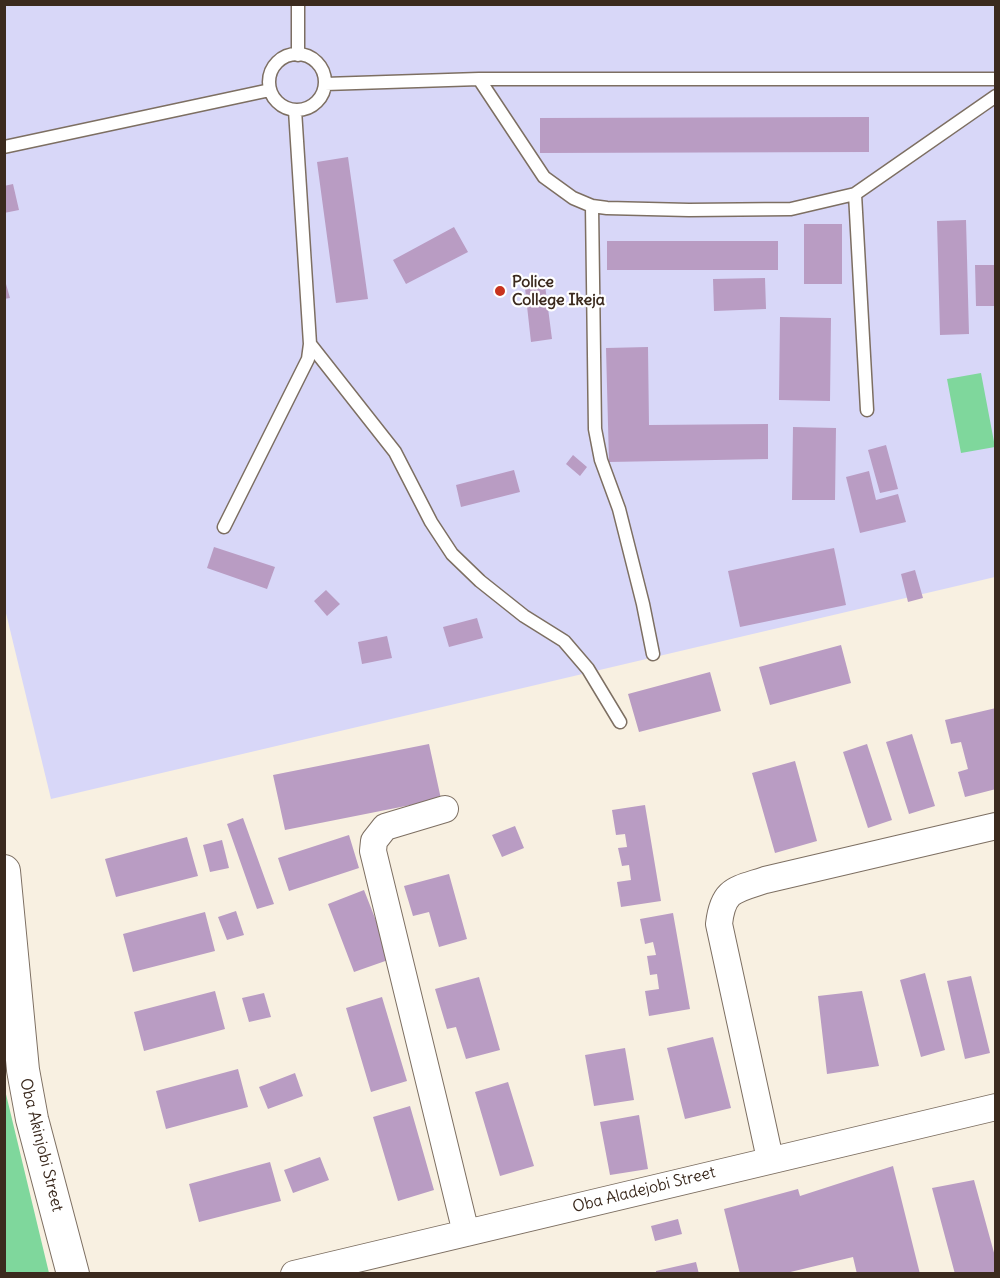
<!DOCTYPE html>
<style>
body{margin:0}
#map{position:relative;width:1000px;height:1278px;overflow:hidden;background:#f8f0e1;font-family:Delius,sans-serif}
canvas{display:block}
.frame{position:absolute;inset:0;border:6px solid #3b2a1e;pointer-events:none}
</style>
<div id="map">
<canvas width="1000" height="1278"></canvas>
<div class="frame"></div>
</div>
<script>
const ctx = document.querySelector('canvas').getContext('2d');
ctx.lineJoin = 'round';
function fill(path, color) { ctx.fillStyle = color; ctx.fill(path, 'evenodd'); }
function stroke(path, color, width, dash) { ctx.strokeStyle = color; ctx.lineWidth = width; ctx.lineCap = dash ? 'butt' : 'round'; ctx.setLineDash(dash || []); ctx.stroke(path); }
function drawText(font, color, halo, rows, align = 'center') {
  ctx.font = font + ' Delius,sans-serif'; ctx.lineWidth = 4.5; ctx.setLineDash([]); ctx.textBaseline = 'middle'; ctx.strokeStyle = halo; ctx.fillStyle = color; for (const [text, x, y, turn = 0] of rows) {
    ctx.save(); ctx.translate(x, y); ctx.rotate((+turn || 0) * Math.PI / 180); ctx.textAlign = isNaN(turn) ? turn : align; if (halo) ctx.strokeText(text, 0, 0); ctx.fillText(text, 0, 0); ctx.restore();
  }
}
const built = new Path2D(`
 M4,5H995V577L51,799L4,605Z`);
const green = new Path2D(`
 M981,373L995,447L961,453L947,379Z
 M4,1090H5L49,1273H5Z`);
const building = new Path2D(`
 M869,117V152L540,153V118Z
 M348,157L368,299L336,303L317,162Z
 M13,184L19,210L4,213V186Z
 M966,220L969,334L940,335L937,221Z
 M804,224H842V284H804Z
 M454,227L468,252L406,284L393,260Z
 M607,241H778V270H607Z
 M975,265H995L996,306H976Z
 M4,277L10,298L4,299Z
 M765,278L766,309L714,311L713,279Z
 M545,285L552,339L531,342L525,288Z
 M780,317L831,318L830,401L779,400Z
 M648,347L649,425L768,424V459L609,462L606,348Z
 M793,427L836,428L835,500H792Z
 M886,445L898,489L880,493L868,450Z
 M573,455L587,467L580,476L566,464Z
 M514,470L520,492L461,507L456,485Z
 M869,471L876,500L898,494L906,522L860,533L846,477Z
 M214,547L275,567L267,589L207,568Z
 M834,548L846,605L740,627L728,571Z
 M915,570L923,598L908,602L901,574Z
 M326,590L340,604L327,616L314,601Z
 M477,618L483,638L449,647L443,627Z
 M387,636L392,658L362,664L358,642Z
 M841,645L851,683L770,705L759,667Z
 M710,672L721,711L639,732L628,694Z
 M996,708V789L965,797L958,772L968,769L961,742L951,744L945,720Z
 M912,734L935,806L909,814L886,742Z
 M429,744L441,799L285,830L273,775Z
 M867,744L892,820L868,828L843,752Z
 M795,761L817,841L775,853L752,773Z
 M645,805L661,901L621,907L617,882L631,880L629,865L622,866L618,848L627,847L625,834L616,835L612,810Z
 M243,818L274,904L257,909L227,824Z
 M515,826L524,848L502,857L492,835Z
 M349,835L359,868L289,891L278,858Z
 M187,837L198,876L116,897L105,859Z
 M222,840L229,868L210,872L203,845Z
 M449,874L467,939L439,947L429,912L413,916L404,886Z
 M364,890L391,959L354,972L328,904Z
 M236,911L244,935L227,940L218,917Z
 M205,912L215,951L133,972L123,934Z
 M673,913L690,1009L649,1016L645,991L659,989L657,974L650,975L647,956L656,955L653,942L645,944L640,919Z
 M925,973L945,1050L921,1057L900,980Z
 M971,976L990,1053L965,1059L947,981Z
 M479,977L500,1050L466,1059L456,1027L447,1029L435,989Z
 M215,991L225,1029L144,1051L134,1012Z
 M862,991L879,1066L827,1074L818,996Z
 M264,993L271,1017L249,1022L242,998Z
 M382,997L407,1081L371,1092L346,1008Z
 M713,1037L731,1108L685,1119L667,1048Z
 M625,1048L634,1100L594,1106L585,1055Z
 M238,1069L248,1107L166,1129L156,1091Z
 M295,1073L303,1096L268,1109L259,1087Z
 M508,1082L534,1166L500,1176L475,1092Z
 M410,1106L434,1190L398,1201L373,1117Z
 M639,1115L648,1169L610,1175L600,1122Z
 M320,1157L329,1180L293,1193L284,1170Z
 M270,1162L281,1201L199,1222L189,1184Z
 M893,1166L920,1274H857L853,1257L782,1274H740L724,1209L798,1189L800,1196Z
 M974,1180L996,1260V1273L994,1274H955L932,1188Z
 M678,1219L682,1234L655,1241L651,1226Z
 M696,1262L699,1274H656V1271Z`);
const service = new Path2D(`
 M298,4V55
 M269 82a28 28 0 1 1 56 0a28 28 0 1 1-56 0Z
 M479,79L544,177L573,198L592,206L607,208L689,210L791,209L855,194L996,96
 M325,84L479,79H996
 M4,147L270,90
 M855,194L867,410
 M592,206L595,429L601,460L619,509L643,604L653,654
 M310,344L395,452L431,522L452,554L480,581L524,616L564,641L588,669L620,722
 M224,527L308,359L310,344L295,110`);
const minor = new Path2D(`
 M445,809L385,827L374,841L373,851L466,1233
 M770,1159L719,924C723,889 735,890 765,880L996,826
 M294,1274L996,1107`);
const tertiary = new Path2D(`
 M4,871L23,1070L32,1119L73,1274`);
const markers = [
 [500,291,6,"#c8321e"]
];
const poiNames = [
 ["Police",512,282],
 ["College Ikeja",512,300]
];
const streetNames = [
 ["Oba Akinjobi Street",41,1145,76],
 ["Oba Aladejobi Street",644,1190,-14]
];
fill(built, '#d8d7f8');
fill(green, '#7fd79c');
fill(building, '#b99cc3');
stroke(service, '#7d6f62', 15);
stroke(minor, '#7d6f62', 28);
stroke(tertiary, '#7d6f62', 34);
stroke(service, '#fff', 12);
stroke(minor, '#fff', 26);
stroke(tertiary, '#fff', 32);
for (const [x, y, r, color] of markers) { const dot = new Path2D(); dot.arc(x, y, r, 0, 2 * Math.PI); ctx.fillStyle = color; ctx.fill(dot); stroke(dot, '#fff', 2); }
drawText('bold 16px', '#3b2a1e', '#fff', poiNames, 'left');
drawText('16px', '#3b2a1e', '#fff', streetNames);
</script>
